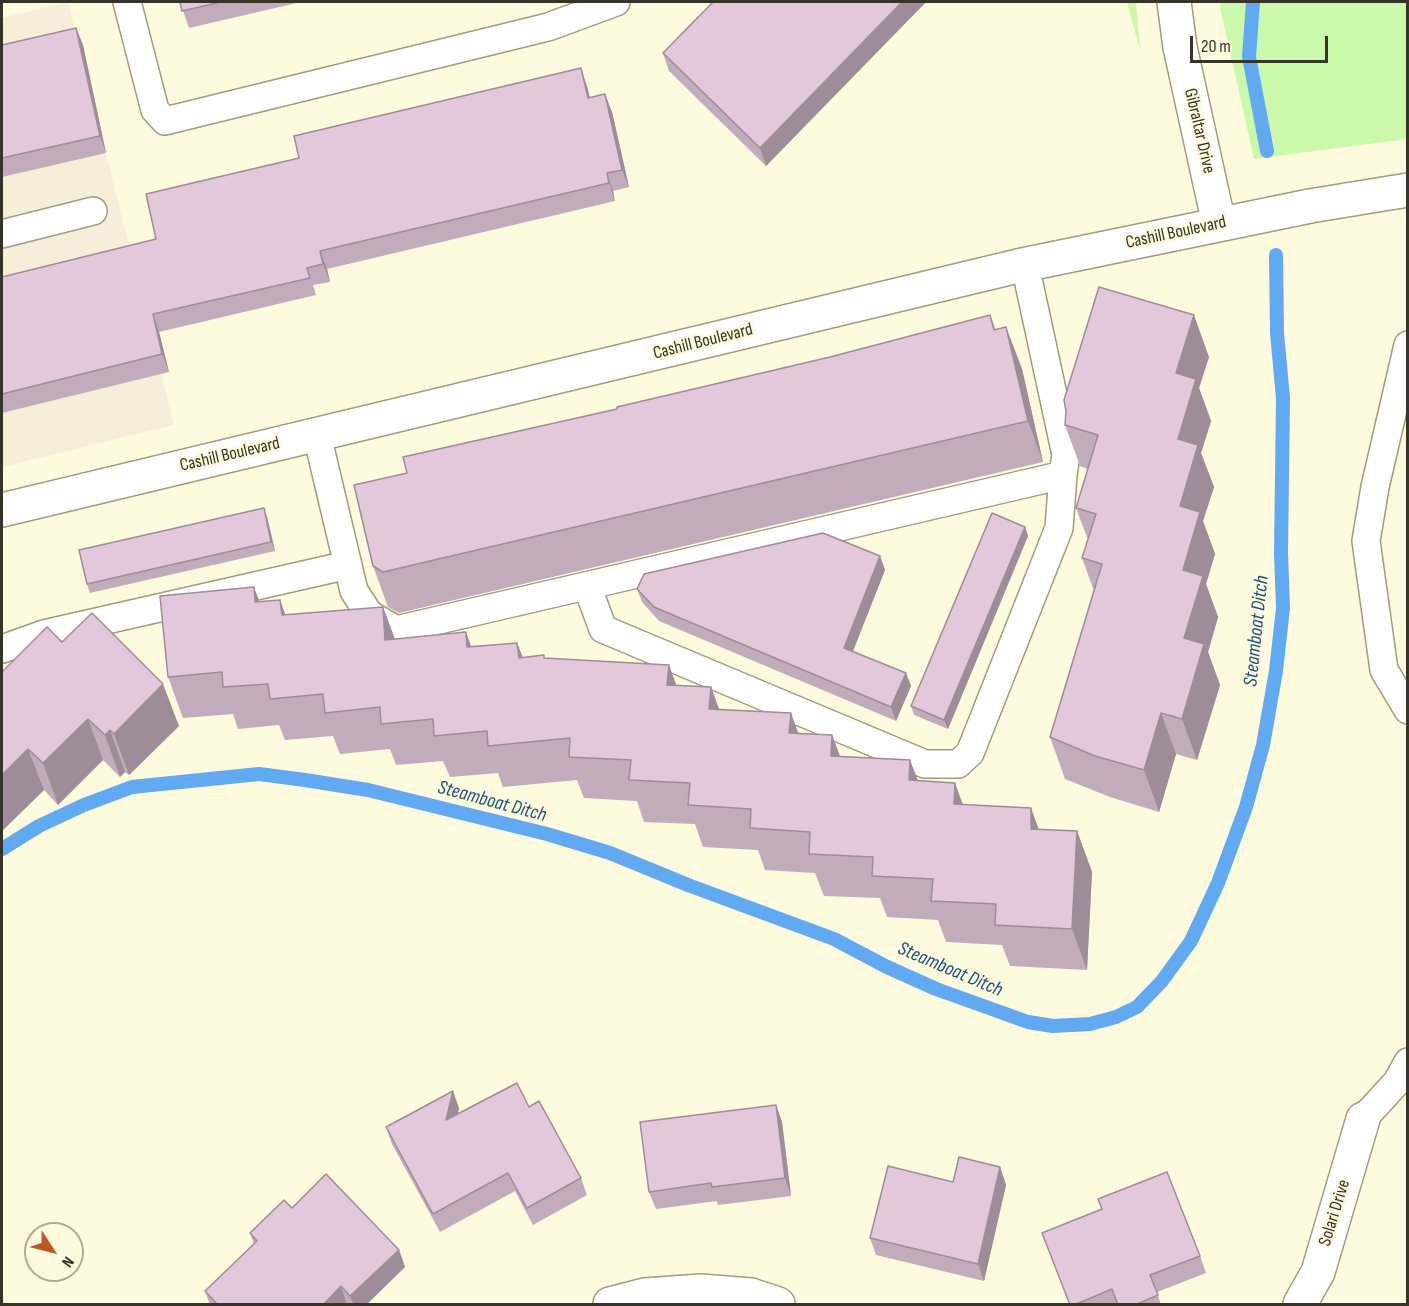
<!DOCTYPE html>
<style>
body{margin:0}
#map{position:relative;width:1409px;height:1306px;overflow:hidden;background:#fefadd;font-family:"Sofia Sans Condensed",sans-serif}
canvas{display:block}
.frame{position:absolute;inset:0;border:3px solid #363429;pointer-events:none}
.north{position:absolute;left:24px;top:1222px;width:60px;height:60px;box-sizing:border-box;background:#fefadd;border:2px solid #aeab95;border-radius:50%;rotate:126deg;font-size:16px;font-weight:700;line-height:24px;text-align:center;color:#363429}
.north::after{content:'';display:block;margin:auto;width:21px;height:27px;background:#bc5727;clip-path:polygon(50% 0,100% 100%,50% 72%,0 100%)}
.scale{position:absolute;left:1190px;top:36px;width:138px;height:27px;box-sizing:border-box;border:3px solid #363429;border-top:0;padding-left:8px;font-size:18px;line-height:21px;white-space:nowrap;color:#363429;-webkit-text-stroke:4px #fefadd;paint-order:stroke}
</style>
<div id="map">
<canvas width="1409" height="1306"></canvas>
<div class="frame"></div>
<div class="north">N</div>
<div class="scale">20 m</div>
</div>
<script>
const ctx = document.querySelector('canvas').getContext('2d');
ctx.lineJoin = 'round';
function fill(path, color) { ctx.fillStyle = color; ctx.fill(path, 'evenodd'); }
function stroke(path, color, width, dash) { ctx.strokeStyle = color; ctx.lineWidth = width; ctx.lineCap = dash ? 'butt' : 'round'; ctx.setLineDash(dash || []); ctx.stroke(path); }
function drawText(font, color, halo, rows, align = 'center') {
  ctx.font = font + ' "Sofia Sans Condensed",sans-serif'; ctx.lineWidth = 5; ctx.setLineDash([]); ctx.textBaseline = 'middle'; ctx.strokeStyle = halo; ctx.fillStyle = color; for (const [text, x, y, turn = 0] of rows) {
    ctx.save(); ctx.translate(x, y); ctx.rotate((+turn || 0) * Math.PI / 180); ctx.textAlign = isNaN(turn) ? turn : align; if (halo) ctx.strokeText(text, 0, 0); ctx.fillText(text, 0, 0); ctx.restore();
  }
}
const commercial = new Path2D(`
 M68,2L174,425L2,467V18Z`);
const green = new Path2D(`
 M1127,2H1136L1140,51Z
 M1220,2H1407V139L1254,159L1221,12Z`);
const stream = new Path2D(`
 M1253,2L1249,57L1267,151
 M2,849L39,826L84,805L132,787L259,774L305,780L368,790L547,834L610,853L688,885L834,939L885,966L936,989L1028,1022L1053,1026L1090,1024L1116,1017L1137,1007L1162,981L1191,941L1218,883L1246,807L1263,745L1276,671L1283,608L1281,553L1283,398L1277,333L1276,255`);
const lane = new Path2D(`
 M127,2L155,110L165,121L548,27L616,2
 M2,234L93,211
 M1408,345L1375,487L1366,541L1384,670L1408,710
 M317,435L354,591L369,614L396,630L1063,475L1066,455L1025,265
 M587,586L603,629L925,764H958L970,753L1059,528L1063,475
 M2,649L44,634L348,565
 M1363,1119L1397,1082L1408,1062`);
const street = new Path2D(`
 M1174,2L1180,47L1219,224
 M610,1304L645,1295L701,1291L751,1295L778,1304
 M1300,1304L1318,1272L1363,1119`);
const secondary = new Path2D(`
 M2,510L1018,266L1310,206L1408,190`);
const wall = new Path2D(`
 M180,2H301L189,28Z
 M713,2H926L766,166L669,71L663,53Z
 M76,28L83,45L106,153L2,177V45Z
 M587,86L590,98L612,112L629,187L613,191L615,201L327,269L330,282L313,285L316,295L159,332L169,372L2,413V277L156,239L299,158Z
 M990,315L996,330L1006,327L1022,369L1043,462L399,613L388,607L373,566L407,473L617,409L830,357Z
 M1209,357L1199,388L1211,421L1201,453L1214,487L1203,521L1215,554L1206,584L1218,617L1208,652L1220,685L1197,760L1176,754L1159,812L1110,797L1065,779L1050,737L1094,591L1082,558L1088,540L1076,508L1088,469L1080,466L1065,425Z
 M267,517L275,551L90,593L87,584Z
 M1025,527L1028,536L948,729L914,715L911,706Z
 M880,556L885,570L853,651L906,673L911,686L896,721L659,621L642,602L637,589Z
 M259,602L286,615L383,607L395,639L466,632L471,647L517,643L523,658H545L676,685L711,687L719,709L798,733L832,735L840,756L918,780L963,804L1039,829L1077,831L1092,872L1087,970L1010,966L1002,945L946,942L938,920L887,917L880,898L824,896L815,873L765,870L758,850L703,847L695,824L644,822L637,801L584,798L577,780L503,787L498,773L450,777L443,761L396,765L390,749L340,754L333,736L285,740L279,725L238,729L233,714L183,718L168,677Z
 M62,642L179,726L129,775L125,772L120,777L103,760L58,805L44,790L2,831V672Z
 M776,1105L782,1122L791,1196L718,1205L717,1201L656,1209L649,1192Z
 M529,1107L581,1178L587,1195L533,1225L515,1191L440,1232L392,1144L386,1127L459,1108L458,1114Z
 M1000,1167L1006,1185L984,1281L876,1255L870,1238L953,1182Z
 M292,1208L399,1250L405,1267L366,1305H210L205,1291L254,1244L250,1233Z
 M1042,1233L1200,1256L1206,1273L1157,1292L1161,1305H1070Z`);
const shadedWall = new Path2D(`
 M902,2H926L766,166L760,148Z
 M76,28L83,45L106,153L100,136Z
 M581,68L587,86L594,116L588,98Z
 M605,94L612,112L629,187L622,170Z
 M607,173L613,191L615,201L609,183Z
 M320,251L327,269L330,282L323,264Z
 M153,314L159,332L169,372L162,354Z
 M1194,315L1209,357L1199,388L1211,421L1201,453L1214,487L1203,521L1215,554L1206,584L1218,617L1208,652L1220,685L1197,760L1182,719L1184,638L1176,373Z
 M1006,327L1022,369L1043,462L1028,421Z
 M264,508L267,517L275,551L271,542Z
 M1025,527L1028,536L948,729L944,720Z
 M880,556L885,570L849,661L844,648Z
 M254,587L269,628L255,602Z
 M280,600L295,641L282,615Z
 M383,607L398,648L385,640Z
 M466,632L481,674L467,647Z
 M517,643L533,684L519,658Z
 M669,665L684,706L667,685Z
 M906,673L911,686L896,721L891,707Z
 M163,684L179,726L129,775L114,734Z
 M711,687L726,729L709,709Z
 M791,713L806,754L789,733Z
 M1161,713L1176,754L1159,812L1144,770Z
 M88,719L103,760L58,805L43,763Z
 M110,730L125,772L120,777L105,735Z
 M832,735L847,776L831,756Z
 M28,749L44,790L2,831V775Z
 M910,760L926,801L909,780Z
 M955,783L970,824L954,804Z
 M1031,808L1046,849L1031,829Z
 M1077,831L1092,872L1087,970L1072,929Z
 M453,1091L459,1108L453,1138L446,1120Z
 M776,1105L782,1122L791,1196L785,1178Z
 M1000,1167L1006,1185L984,1281L978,1264Z
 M399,1250L405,1267L366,1305H354L350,1296Z
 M341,1286L347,1305H323Z`);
const building = new Path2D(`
 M180,2H221L182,11Z
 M713,2H902L760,148L663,53Z
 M76,28L100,136L2,158V45Z
 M581,68L588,98L605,94L622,170L607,173L609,183L320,251L323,264L307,268L310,278L153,314L162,354L2,394V277L156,239L146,194L299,158L294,136Z
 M1099,287L1194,315L1176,373L1196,379L1178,439L1198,445L1180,506L1200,512L1183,570L1203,576L1184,638L1204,644L1182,719L1161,713L1144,770L1095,756L1050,737L1102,564L1082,558L1096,514L1076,508L1098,435L1065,425L1066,411L1064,400Z
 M990,315L994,330L1006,327L1028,421L383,572L373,566L354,485L407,473L403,457L617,409V407L830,357Z
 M264,508L271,542L87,584L79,550Z
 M992,513L1025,527L944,720L911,706Z
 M823,533L880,556L844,648L906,673L891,707L654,607L637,589L644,574Z
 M254,587L255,602L280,600L282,615L383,607L385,640L466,632L467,647L517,643L519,658L544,655V658L669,665L667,685L711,687L709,709L791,713L789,733L832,735L831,756L910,760L909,780L955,783L954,804L1031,808V829L1077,831L1072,929L995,925L996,904L931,901L933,879L872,876L873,857L809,854L810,832L750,828L751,809L688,805L690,783L629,780L631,760L569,757L570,738L488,746L487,731L434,736L433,719L381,724L380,707L325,713L323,694L270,699L268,684L223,687L222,672L168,677L160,596Z
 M92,613L163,684L114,734L110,730L105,735L88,719L43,763L28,749L2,775V672L47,627L62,642Z
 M517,1083L529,1107L539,1101L581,1178L527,1208L508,1173L433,1214L386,1127L453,1091L446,1120Z
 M776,1105L785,1178L712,1187L711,1183L649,1192L640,1122Z
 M959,1157L1000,1167L978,1264L870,1238L888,1166L953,1182Z
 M1167,1172L1200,1256L1150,1275L1158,1295L1135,1305H1118L1112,1289L1074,1305H1070L1042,1233L1102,1209L1098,1199Z
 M326,1174L399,1250L350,1296L341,1286L323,1305H218L205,1291L257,1241L250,1233L284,1200L292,1208Z`);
const streetNames = [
 ["Gibraltar Drive",1199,131,77],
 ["Cashill Boulevard",1176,233,-12],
 ["Cashill Boulevard",703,342,-14],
 ["Cashill Boulevard",230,455,-13],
 ["Solari Drive",1335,1213,-73]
];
const waterNames = [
 ["Steamboat Ditch",1257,631,-84],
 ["Steamboat Ditch",492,802,15],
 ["Steamboat Ditch",950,970,23]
];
fill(commercial, '#f7eed9');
fill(green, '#ccf8ac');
stroke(stream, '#61a9f0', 14);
stroke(lane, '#a09c81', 30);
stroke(street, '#a09c81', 36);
stroke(secondary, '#a09c81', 36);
stroke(lane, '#fff', 27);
stroke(street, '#fff', 33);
stroke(secondary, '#fff', 33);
fill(wall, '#c2acbb');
fill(shadedWall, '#9e8c99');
fill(building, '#e2c8da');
stroke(building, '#9e8c99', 1.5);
drawText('18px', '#363429', '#fefadd', streetNames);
drawText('italic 20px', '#1f5180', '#fefadd', waterNames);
</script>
